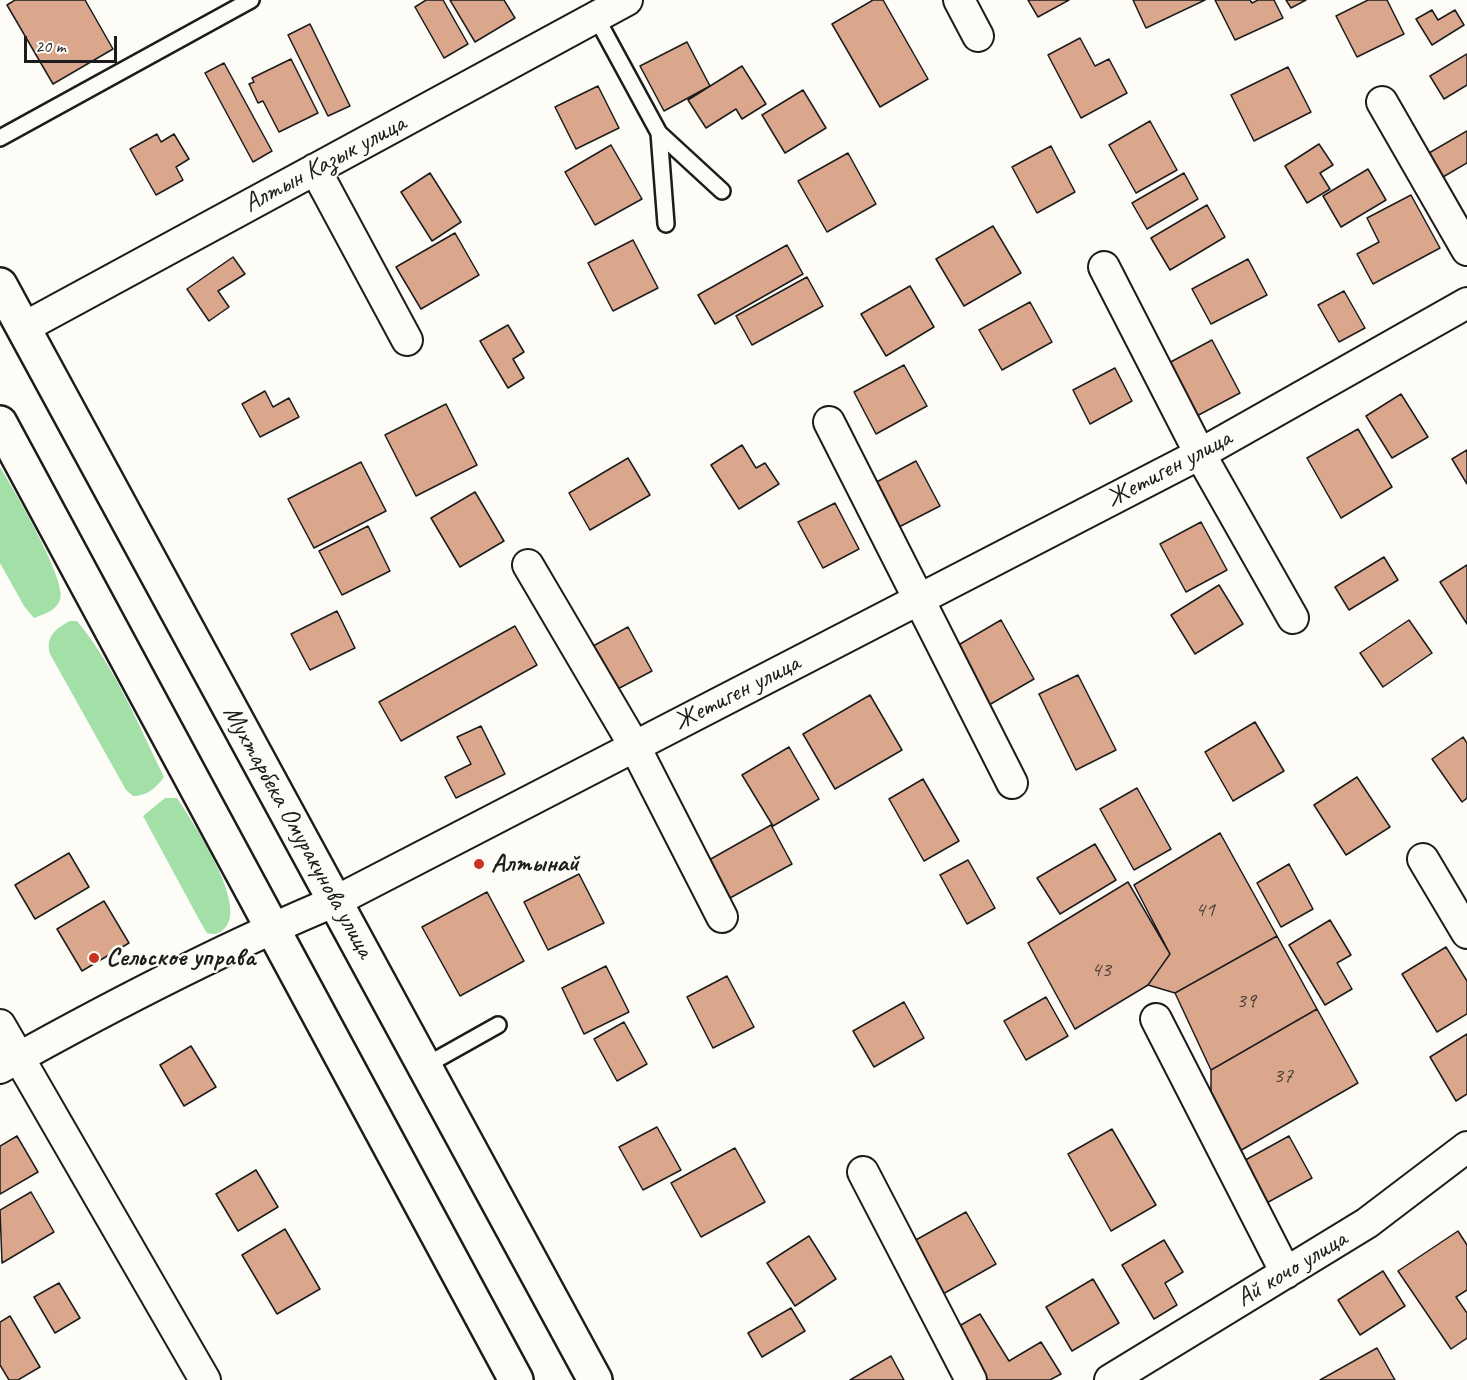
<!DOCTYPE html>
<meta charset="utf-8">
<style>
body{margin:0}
#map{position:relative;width:1467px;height:1380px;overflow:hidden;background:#fdfcf7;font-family:Caveat,sans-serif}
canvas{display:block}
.scale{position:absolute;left:24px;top:36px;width:93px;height:27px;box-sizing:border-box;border:3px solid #1c1c1c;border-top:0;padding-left:8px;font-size:18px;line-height:21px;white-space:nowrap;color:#1c1c1c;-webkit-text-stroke:4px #fdfcf7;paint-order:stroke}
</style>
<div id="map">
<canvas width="1467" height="1380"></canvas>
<div class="scale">20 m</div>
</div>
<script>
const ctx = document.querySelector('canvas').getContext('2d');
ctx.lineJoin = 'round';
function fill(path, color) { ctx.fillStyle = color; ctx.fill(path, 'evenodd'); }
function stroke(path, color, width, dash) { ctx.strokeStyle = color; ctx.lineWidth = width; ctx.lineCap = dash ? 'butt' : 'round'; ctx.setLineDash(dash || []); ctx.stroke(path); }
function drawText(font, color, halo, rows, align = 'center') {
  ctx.font = font + ' Caveat,sans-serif'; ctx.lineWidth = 5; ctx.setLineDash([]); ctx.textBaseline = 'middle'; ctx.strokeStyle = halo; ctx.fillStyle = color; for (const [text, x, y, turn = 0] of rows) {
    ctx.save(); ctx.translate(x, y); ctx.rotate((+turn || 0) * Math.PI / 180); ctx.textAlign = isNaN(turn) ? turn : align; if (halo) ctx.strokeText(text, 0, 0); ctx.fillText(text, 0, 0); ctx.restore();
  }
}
const green = new Path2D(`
 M0,467C12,487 68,581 60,600C55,611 45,614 34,618L24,606L0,563Z
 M70,621H77C115,667 138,724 164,777C156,788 147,796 133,796L126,790L50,654C45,637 56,628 70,621Z
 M165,798H177C191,820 250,906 224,929C219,934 214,935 207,933L201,923L143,816Z`);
const building = new Path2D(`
 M15,0H85L113,49L53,84L7,5Z
 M426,0H443L468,44L444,58L415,7Z
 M450,0H504L515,18L475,42Z
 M873,0H883L928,79L880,107L832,24Z
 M1028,0H1069L1038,17Z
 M1133,0H1205L1146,28Z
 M1215,0H1250L1252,3L1258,0H1274L1283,18L1235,40Z
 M1286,0H1306L1291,8Z
 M1368,0H1387L1404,34L1357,57L1336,16Z
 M1432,10L1438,20L1455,10L1464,25L1432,45L1416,19Z
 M310,24L350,106L328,116L288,35Z
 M1080,38L1095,66L1109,59L1127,93L1081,118L1048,55Z
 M687,42L710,86L664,111L640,66Z
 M1467,54V85L1444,99L1430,76Z
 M291,59L318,113L279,132L263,101L258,103L249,84L254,82L252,78Z
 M224,63L272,151L253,162L205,73Z
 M742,66L766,104L742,119L736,109L706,128L688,100Z
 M1288,67L1311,112L1254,141L1231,95Z
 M598,86L619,128L576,149L555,107Z
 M803,90L826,128L785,153L762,115Z
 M1150,121L1177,170L1136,193L1109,145Z
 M1467,131V163L1443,177L1429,153Z
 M157,134L161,142L174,134L189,159L176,167L183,180L156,195L130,149Z
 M1319,144L1333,165L1320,173L1330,189L1307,203L1285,166Z
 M611,145L642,199L595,225L565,172Z
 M1051,146L1075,192L1037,213L1012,167Z
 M848,153L876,204L827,232L798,181Z
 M1368,169L1386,200L1341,227L1323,196Z
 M430,173L461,222L432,241L401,192Z
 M1184,173L1198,199L1147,229L1132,203Z
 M1411,195L1440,248L1373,284L1357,254L1379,242L1367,218Z
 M1207,205L1225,237L1170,270L1151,238Z
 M993,226L1021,273L964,306L936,259Z
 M455,233L479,275L421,309L396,267Z
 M633,240L658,288L613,311L588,263Z
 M787,245L803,274L715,324L698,295Z
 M233,257L245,274L218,291L229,307L209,321L187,289Z
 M1248,259L1267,295L1211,324L1192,289Z
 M807,277L823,306L752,345L736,316Z
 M910,286L934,327L886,356L861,314Z
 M1344,291L1365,328L1339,342L1318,305Z
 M1030,302L1052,342L1002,370L979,330Z
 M508,325L524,352L513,359L524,378L508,388L480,341Z
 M1212,340L1240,393L1193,418L1165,365Z
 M904,365L927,406L876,434L854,392Z
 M1115,368L1132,401L1090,424L1073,390Z
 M265,391L273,407L289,398L299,417L260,437L242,404Z
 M1401,394L1428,437L1392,458L1366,416Z
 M446,404L477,465L416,496L385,435Z
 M1358,429L1392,487L1341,518L1307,458Z
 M742,445L756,468L765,463L779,484L739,509L711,465Z
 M1467,450V484L1452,459Z
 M628,458L650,495L590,530L569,493Z
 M916,461L940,506L893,530L869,486Z
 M361,462L386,511L314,548L288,499Z
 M475,492L504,541L460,567L431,518Z
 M835,503L859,549L823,568L798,522Z
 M1201,522L1227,570L1186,592L1160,544Z
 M368,526L390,571L342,595L319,551Z
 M1384,557L1398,580L1349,610L1335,587Z
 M1467,565V624L1440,582Z
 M1219,585L1243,624L1195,654L1171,615Z
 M337,611L355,648L310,670L291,634Z
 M1001,620L1034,679L989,705L955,647Z
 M1409,620L1432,653L1383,687L1360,653Z
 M515,626L537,665L401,741L379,702Z
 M628,627L652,671L608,694L584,651Z
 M1078,675L1116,750L1076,770L1039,694Z
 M870,695L902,750L835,789L803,734Z
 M1255,722L1284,771L1233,801L1205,752Z
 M481,726L505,774L456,798L445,777L471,764L457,737Z
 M1463,737L1467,743V798L1462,802L1432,759Z
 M789,747L819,799L773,826L742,775Z
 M1357,777L1390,827L1346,855L1314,805Z
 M923,779L959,841L924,861L889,799Z
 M1137,788L1171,849L1134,870L1100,809Z
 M771,825L792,864L730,898L709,860Z
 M1220,833L1277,936L1175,993L1148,985L1170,954L1134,885Z
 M1095,844L1116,880L1060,914L1037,878Z
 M69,853L89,887L35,919L15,885Z
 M968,860L995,908L967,924L940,875Z
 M1289,864L1313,909L1281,927L1257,883Z
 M579,874L604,923L548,950L524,902Z
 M1128,882L1170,954L1148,985L1075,1029L1028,943Z
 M487,892L524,961L460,996L422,927Z
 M104,901L129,943L82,971L57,929Z
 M1330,920L1351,955L1337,963L1352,989L1325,1005L1289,945Z
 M1277,936L1317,1009L1211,1070L1175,993Z
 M1446,947L1467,981V1014L1437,1032L1402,974Z
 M606,966L629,1012L584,1034L562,988Z
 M727,976L754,1027L713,1048L687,997Z
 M1046,997L1068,1036L1026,1060L1004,1021Z
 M904,1002L924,1038L874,1067L853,1031Z
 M1317,1009L1358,1083L1238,1152L1211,1103V1070Z
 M624,1022L647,1064L617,1081L594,1039Z
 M1467,1034V1094L1456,1101L1430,1057Z
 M191,1046L216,1087L184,1106L160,1065Z
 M657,1127L681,1170L643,1190L619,1147Z
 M1112,1129L1156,1205L1111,1231L1068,1154Z
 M17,1136L38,1172L0,1194V1146Z
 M1289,1136L1312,1178L1263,1205L1240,1163Z
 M735,1148L765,1202L701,1237L671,1183Z
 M256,1170L278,1207L238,1231L216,1194Z
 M31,1192L54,1232L2,1263L0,1210Z
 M966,1212L996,1264L943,1294L914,1241Z
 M285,1229L320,1289L277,1314L242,1255Z
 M1458,1231L1467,1245V1290L1456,1297L1467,1313V1338L1451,1349L1398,1271Z
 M809,1236L836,1279L795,1306L767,1263Z
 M1164,1240L1183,1272L1165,1283L1177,1305L1154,1319L1122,1265Z
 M1383,1271L1405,1306L1360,1335L1338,1300Z
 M1093,1279L1119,1323L1072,1351L1046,1307Z
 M59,1283L80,1318L55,1333L34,1297Z
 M791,1308L805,1331L762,1357L748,1333Z
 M980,1314L1009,1361L1041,1342L1061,1374L1050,1380H986L954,1329Z
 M10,1316L40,1367L18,1380H9L0,1365V1322Z
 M1377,1348L1395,1380H1320Z
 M891,1356L904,1380H850Z`);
const service = new Path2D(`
 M596,17L659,133L666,224
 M659,133L722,191
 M0,138L251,0
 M425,1066L498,1025`);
const minor = new Path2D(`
 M959,0L978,36
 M1382,102L1467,250
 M315,169L407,340
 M1104,267L1200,454L1293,618
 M23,328L627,0
 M829,422L1012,783
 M528,565L635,747L722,917
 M1423,859L1467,933
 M1156,1019L1286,1273
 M0,1025L205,1380
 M0,1068C109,1007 220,949 336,901L1200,454L1467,303
 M863,1172L971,1380
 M1110,1380L1367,1223L1467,1147`);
const secondary = new Path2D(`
 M0,285L595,1380
 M0,423L516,1380`);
const markers = [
 [479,864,6,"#c8321e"],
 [94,958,6,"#c8321e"]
];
const numberNames = [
 ["41",1205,910],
 ["43",1101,970],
 ["39",1246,1001],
 ["37",1283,1076]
];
const streetNames = [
 ["Алтын Казык улица",325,164,-28],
 ["Жетиген улица",1169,469,-28],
 ["Жетиген улица",737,693,-27],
 ["Мухтарбека Омуракунова улица",298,832,61],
 ["Ай кочо улица",1292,1269,-31]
];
const poiNames = [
 ["Алтынай",491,864],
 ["Сельское управа",106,958]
];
fill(green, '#a2e0a8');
fill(building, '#daa78d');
stroke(building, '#1c1c1c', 1.5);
stroke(service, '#1c1c1c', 20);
stroke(minor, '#1c1c1c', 34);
stroke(secondary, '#1c1c1c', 38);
stroke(service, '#fdfcf7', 15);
stroke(minor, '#fdfcf7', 30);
stroke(secondary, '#fdfcf7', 33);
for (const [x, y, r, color] of markers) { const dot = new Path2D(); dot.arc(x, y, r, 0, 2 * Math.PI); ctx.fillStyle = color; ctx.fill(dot); stroke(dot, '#fdfcf7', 2); }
drawText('22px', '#4c3f38', null, numberNames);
drawText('26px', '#1c1c1c', '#fdfcf7', streetNames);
drawText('bold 26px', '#1c1c1c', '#fdfcf7', poiNames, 'left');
</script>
